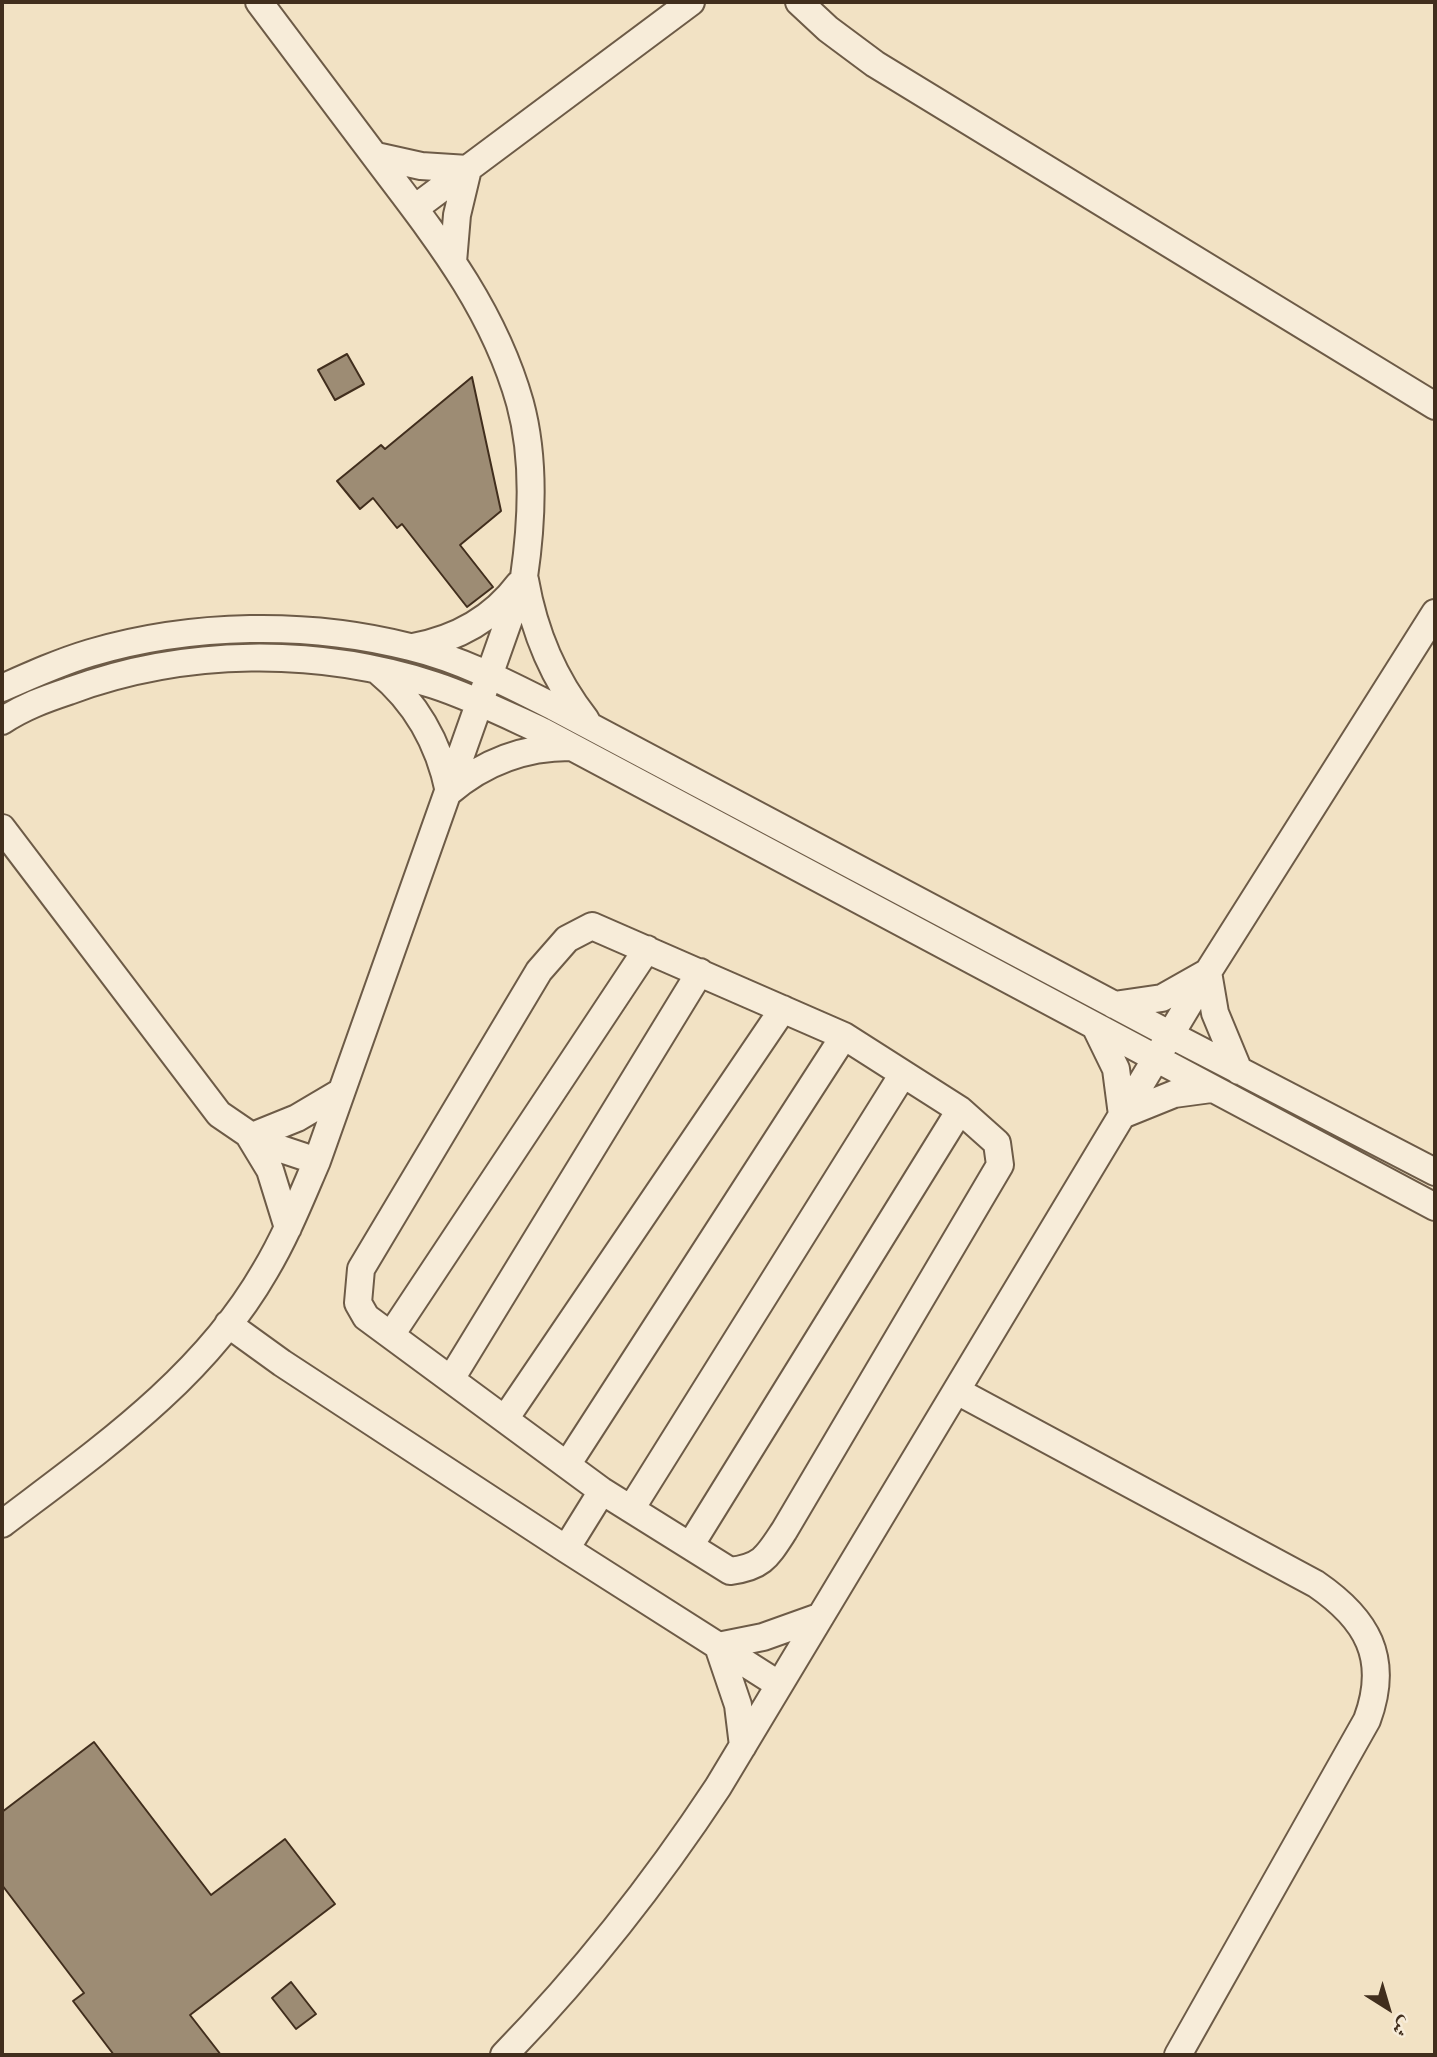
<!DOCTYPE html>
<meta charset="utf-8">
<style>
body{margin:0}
#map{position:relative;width:1437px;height:2057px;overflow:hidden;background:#f2e2c4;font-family:"Old Standard TT",Amiri,serif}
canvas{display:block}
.frame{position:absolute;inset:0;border:4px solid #412e1d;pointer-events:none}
.north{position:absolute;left:1353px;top:1973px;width:70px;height:70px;-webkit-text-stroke:5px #f7ecd9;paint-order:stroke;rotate:143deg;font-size:19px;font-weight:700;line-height:28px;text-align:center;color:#412e1d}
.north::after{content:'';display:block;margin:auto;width:24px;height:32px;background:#412e1d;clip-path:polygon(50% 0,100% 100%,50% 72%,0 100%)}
</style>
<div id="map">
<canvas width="1437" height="2057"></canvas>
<div class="frame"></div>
<div class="north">ش</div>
</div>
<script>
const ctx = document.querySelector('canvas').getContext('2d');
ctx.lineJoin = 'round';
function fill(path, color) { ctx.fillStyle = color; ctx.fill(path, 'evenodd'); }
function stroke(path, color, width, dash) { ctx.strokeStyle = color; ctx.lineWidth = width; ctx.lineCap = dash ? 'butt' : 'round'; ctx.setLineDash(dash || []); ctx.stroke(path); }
const building = new Path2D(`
 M347,354L364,384L335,400L318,370Z
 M472,377L501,511L460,545L493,587L467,607L402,524L397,528L373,498L360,509L337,481L381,445L385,449Z
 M94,1742L211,1895L285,1839L335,1904L190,2015L221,2055H114L73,2001L84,1993L2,1885V1812Z
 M291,1982L316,2014L296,2029L272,1998Z`);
const minor = new Path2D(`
 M799,2L828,29L875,64L1435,406
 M376,156L421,166L468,169L457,215L453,262
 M415,208L691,2
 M525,580C534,632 553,678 586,720
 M413,647C456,639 492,620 519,584
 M378,671C417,703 439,743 449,792C484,762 523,747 570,747
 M2,688C31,675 60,662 90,653C191,623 309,621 410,647C460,659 507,683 552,706L1171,1035L1435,1172
 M2,721C23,707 45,699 69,691C185,648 317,647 434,685C471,697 507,715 542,731L1435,1207
 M2,828L219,1114L260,1142L317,1161
 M592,926L844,1036L960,1110L997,1143L1000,1165L784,1531C767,1557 762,1567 730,1571L602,1491L366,1317L358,1303L361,1269L539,971L567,939Z
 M1114,1005L1162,998L1208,972L1215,1013L1239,1071
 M1096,1028L1116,1069L1122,1115L1174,1094L1211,1089
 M288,1228L270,1170L250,1137L297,1118L341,1092
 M228,1324L282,1363L566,1549L778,1684
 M391,1335L647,949
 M451,1379L700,972
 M957,1391L1316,1584C1367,1619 1390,1658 1367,1720L1178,2055
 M505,1419L783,1009
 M567,1465L844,1036
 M631,1509L903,1074
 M2,1524C98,1451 203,1379 265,1271C286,1236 301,1198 317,1161L524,577C532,522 535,458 520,403C494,311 440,242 383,167C342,112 300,57 259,2
 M690,1546L960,1110
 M566,1549L602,1491
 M743,1746L738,1705L718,1646L763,1637L819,1617
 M504,2055C584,1973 654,1884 718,1787L1208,972L1435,613`);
fill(building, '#9d8c74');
stroke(building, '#412e1d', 2);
stroke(minor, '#6d5b47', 30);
stroke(minor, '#f7ecd9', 26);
</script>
